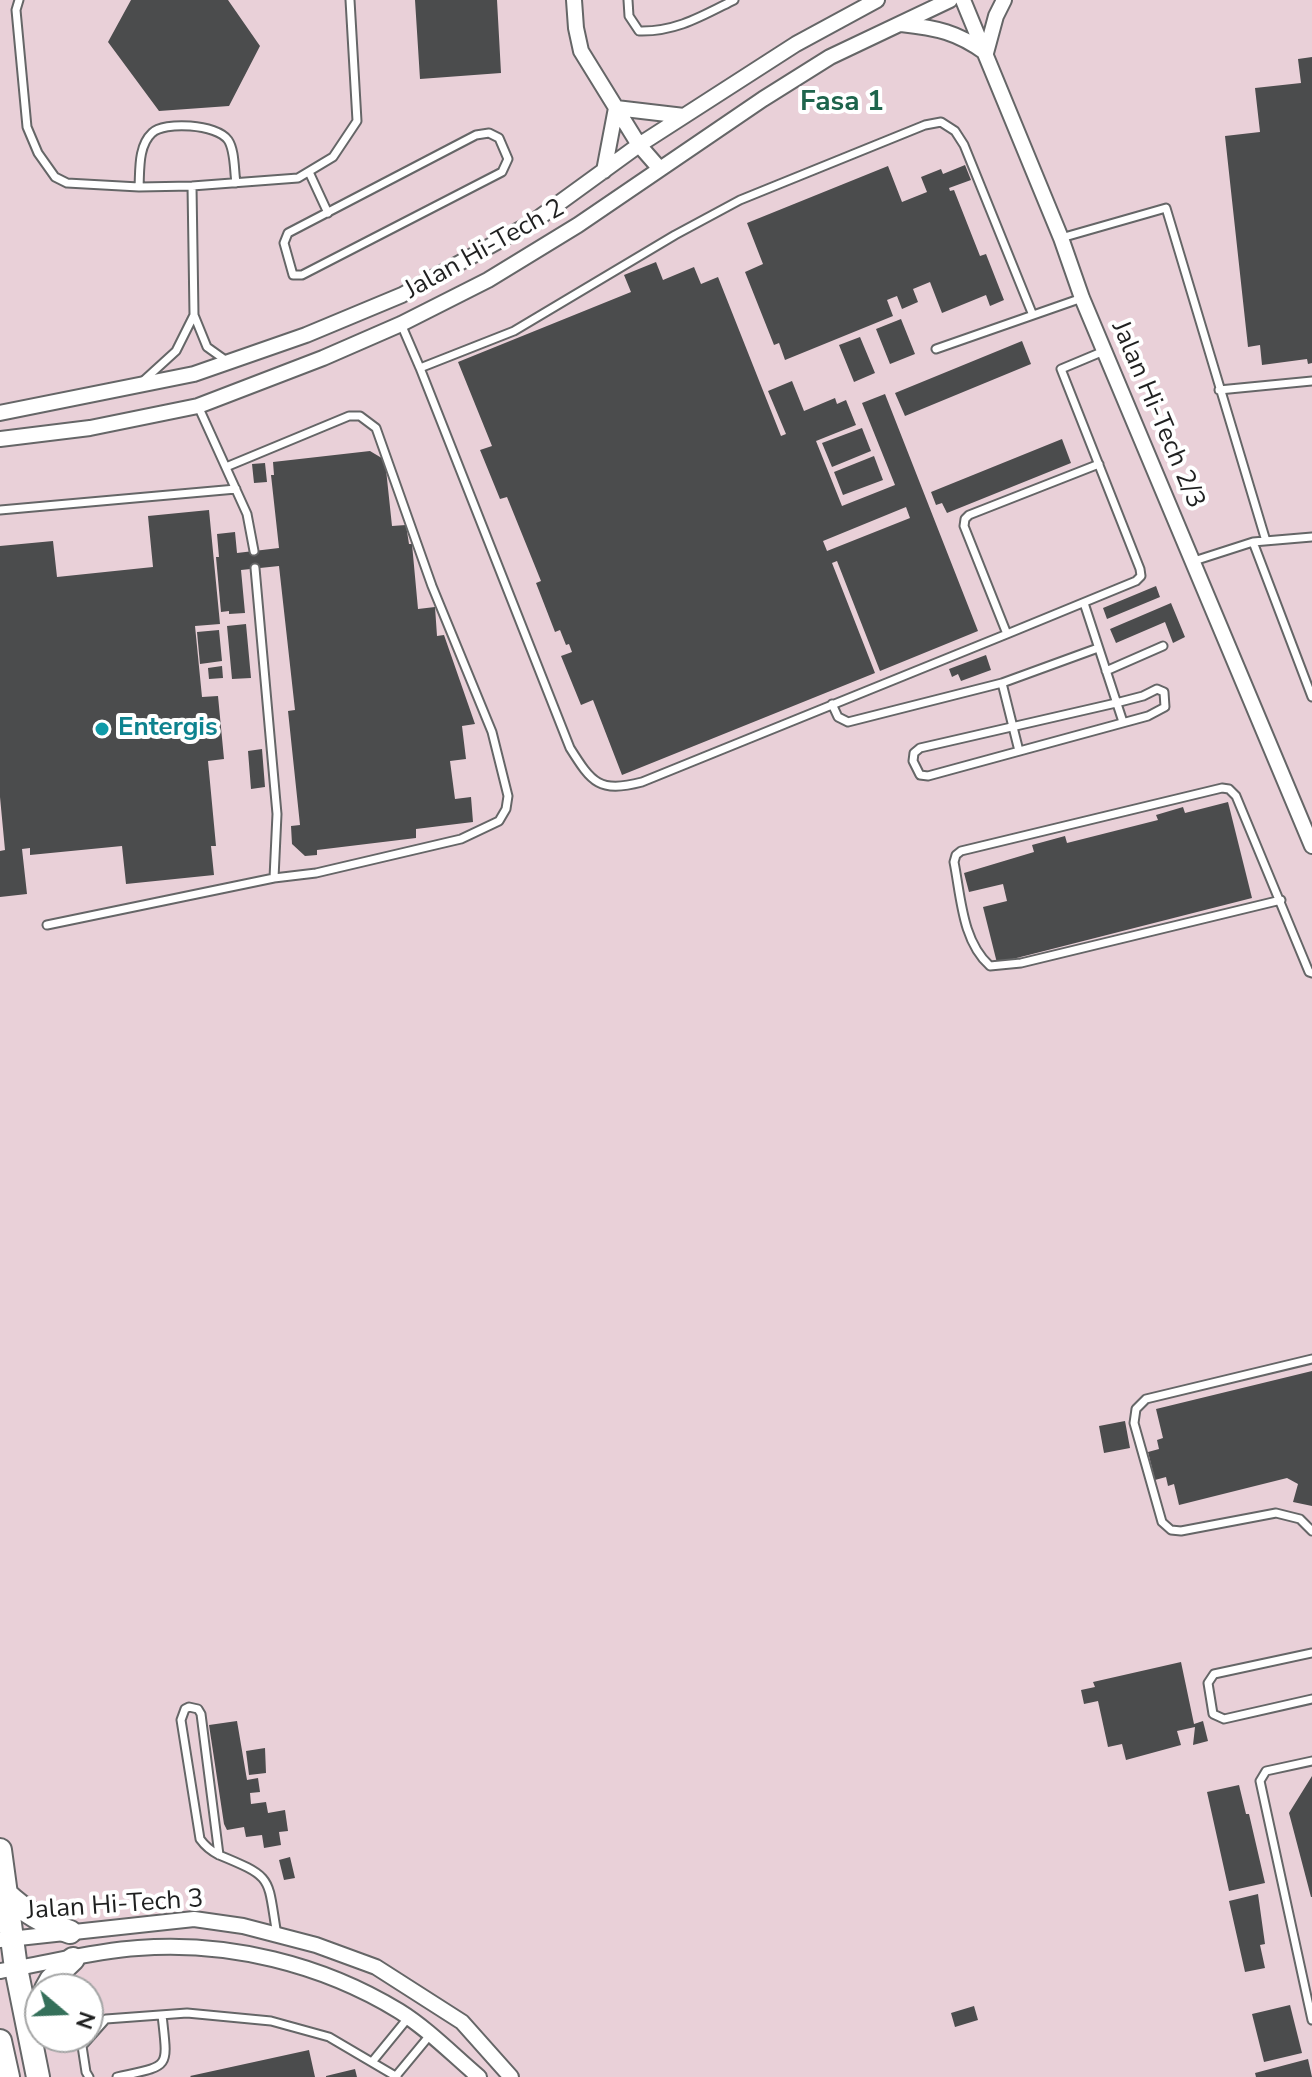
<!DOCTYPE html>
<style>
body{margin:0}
#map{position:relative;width:1312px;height:2077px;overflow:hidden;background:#e0e1e3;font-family:"Nunito Sans",sans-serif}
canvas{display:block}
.north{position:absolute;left:24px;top:1973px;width:80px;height:80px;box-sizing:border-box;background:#fff;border:2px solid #a5a6a6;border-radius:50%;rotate:109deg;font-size:22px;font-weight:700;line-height:32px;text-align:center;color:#1f2020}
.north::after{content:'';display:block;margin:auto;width:28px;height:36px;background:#35705a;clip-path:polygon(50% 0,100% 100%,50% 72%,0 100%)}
</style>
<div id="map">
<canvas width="1312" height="2077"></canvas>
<div class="north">N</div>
</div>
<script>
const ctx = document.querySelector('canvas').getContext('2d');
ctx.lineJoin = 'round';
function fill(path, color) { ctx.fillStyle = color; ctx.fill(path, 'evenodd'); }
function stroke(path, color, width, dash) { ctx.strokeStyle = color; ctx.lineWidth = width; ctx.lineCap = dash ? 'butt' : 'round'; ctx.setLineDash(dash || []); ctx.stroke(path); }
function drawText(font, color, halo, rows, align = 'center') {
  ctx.font = font + ' "Nunito Sans",sans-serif'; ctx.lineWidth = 8; ctx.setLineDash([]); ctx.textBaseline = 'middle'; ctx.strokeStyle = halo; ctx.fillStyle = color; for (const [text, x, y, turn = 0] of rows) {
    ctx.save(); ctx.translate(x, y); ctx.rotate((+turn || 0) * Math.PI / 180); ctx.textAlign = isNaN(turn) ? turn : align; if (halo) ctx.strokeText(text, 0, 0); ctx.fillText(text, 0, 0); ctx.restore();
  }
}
const industrial = new Path2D(`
 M0,0H1312V2077H0ZM40,1989H88V2037H40Z`);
const building = new Path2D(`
 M131,0H228L260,46L229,106L159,111L108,42Z
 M415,0H497L501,73L420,79Z
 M1312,57V363L1308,364L1307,359L1262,365L1260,345L1248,347L1225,136L1260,132L1255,88L1301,83L1298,59Z
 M965,165L971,180L949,188L950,191L954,190L980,256L986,254L1004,300L990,306L986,295L942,313L930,282L913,289L918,302L902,309L897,296L887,300L893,316L785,360L779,343L774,345L745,272L763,264L747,223L888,166L902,202L927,192L921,177L941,169L943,174Z
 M656,262L663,280L694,267L701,284L718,277L781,436L786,434L768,391L792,381L804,411L835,398L837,404L846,400L856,425L816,441L842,506L895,485L862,403L885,394L978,631L880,671L837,561L832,563L875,673L622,775L593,700L581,705L561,656L572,652L569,644L566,645L560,630L555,632L536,583L541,581L507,497L500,499L480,450L492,446L458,362L631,292L624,275ZM906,507L910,518L827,551L823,541Z
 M901,319L915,354L890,364L876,329Z
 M860,337L875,373L854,382L839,345Z
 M1022,341L1031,364L905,416L895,393Z
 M862,428L871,451L832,467L822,443Z
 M1062,439L1071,463L947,513L942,503L936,505L931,492Z
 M370,451L385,460L392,526L406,525L409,544H412L418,609L435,607L437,636L444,635L475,724L462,726L466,759L450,761L455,799L471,797L473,822L416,829V838L317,850V855L305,856L292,844L291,826L300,825L288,711L295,710L279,566L241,570L245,613L229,614V611L221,612L216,557H219L217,534L235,532L237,553L279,548L271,475H274L273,462Z
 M874,456L883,480L843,495L834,472Z
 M265,463L267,482L254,483L252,464Z
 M209,510L220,624L195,626L202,697L218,696L224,759L208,761L216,846H211L214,875L126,884L122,846L30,855V848L22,849L27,894L0,897V851L5,850L0,797V546L53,541L57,577L153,567L148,516Z
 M1156,586L1160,597L1107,619L1103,608Z
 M1171,603L1185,637L1173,643L1165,622L1116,643L1110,629Z
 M246,624L251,678L232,679L227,626Z
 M219,630L222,661L200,664L197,632Z
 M986,655L991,670L961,681L958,674L952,677L949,669Z
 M222,666L223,678L209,679L208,668Z
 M262,749L265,787L251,789L248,751Z
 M1228,802L1252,898L997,963L983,907L1007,901L1003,884L969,892L964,873L1034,852L1032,845L1065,836L1067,843L1158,820L1156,815L1183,807L1185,813Z
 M1312,1371V1506L1293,1502L1298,1484L1287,1478L1179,1505L1174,1484L1168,1486L1166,1477L1155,1480L1148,1452L1159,1449L1157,1440L1163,1438L1156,1409Z
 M1125,1421L1130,1448L1104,1453L1099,1426Z
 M1181,1662L1194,1724L1203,1721L1208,1741L1193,1745L1195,1727L1177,1731L1181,1745L1126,1760L1122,1744L1108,1747L1098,1701L1084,1704L1081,1690L1095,1687L1093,1682Z
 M237,1721L247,1780L258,1778L260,1792L250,1793L251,1804L266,1802L268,1813L285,1810L288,1831L279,1832L281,1845L264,1848L262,1835L246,1837L244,1827L227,1830L224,1824L209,1725Z
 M265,1748L266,1773L249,1775L246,1751Z
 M1312,1776V1897H1311L1289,1813Z
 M1239,1785L1246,1814H1249L1265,1883L1229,1891L1207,1792Z
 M290,1857L295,1878L284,1880L279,1860Z
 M1258,1894L1265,1944L1260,1945L1265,1968L1245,1972L1229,1901Z
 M1290,2005L1302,2053L1264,2062L1252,2014Z
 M974,2006L978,2020L955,2027L951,2013Z
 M309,2050L315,2077H191L190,2076Z
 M1308,2059L1312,2077H1256L1255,2073Z
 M355,2069L357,2077H326V2076Z`);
const lane = new Path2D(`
 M19,0L16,10L27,127L38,153L55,177L67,183L139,187L192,186L298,178L333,157L357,121L350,0
 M628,0L629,16L639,31C676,32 702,16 734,0
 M489,133L499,138L508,159L502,172L302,275H293L284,243L288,233L476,135Z
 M309,172L328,213
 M192,186L194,315L207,347L228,362
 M139,187C140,170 138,146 152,133C164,121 217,124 228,140C235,150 234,170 236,183
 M1061,238L1166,208L1266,541
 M401,324L420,368L570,748C592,783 599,793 642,782L1007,634
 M936,349L1082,298
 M420,368L514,331L675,235L740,200L925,125L941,122L955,131L964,145L1032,313
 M142,382L176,351L194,315
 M1219,390L1312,381
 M198,406L247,514L254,551
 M1099,464L969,515L965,519L964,526L1007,634L1136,581L1141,576L1140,569L1061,369L1104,351
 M0,510L236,489
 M1253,542L1312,697
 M1194,561L1253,542L1312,537
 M255,568L277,814L274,878
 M1084,603L1123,722
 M1106,671L1163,646
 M1002,683L1019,751
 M1157,689L1164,692L1165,707L1148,716L928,776L920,775L913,761L914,753L920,748L1116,703L1143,696Z
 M832,704L838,717L848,722L1002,683L1098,648
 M1281,900L1021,963L990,966C962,941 961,897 954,862L956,855L961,851L1222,788L1229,789L1236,796L1309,972L1312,973
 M47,925L274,878L316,873L461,839L499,821L506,809L508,796L492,732L432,586L376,428L360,416H349L226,467
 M1312,1359L1146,1399L1136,1409L1134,1423L1162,1522L1171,1530L1181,1531L1276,1513L1300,1519L1312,1531
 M1312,1653L1214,1674L1208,1683L1213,1714L1224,1719L1312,1699
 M1312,1761L1266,1771L1260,1781L1312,2020
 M219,1855L201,1714L198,1709L189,1707L185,1709L181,1720L200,1839C205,1846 211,1851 219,1855C275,1878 267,1877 277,1935
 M372,2062L408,2018
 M396,2076L430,2035
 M89,2077L86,2072L82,2046L106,2019L187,2013L271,2021L329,2037L397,2077
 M117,2077C171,2065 168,2070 162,2015`);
const street = new Path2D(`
 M574,0L576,28L581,51L639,145L660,169
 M963,0L1061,238L1082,298L1312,846
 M901,24C937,28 957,32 986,53L996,16L1004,0
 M604,171L616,108L684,116
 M0,413L194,374L306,335L402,295L533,222L639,145L796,44L877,0
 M0,439L90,428L198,406L323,358L401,324L488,280L578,225L763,99L830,57L950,0
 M0,1940L194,1919L243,1926L316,1945L376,1967L462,2022L511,2077
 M0,1971C45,1964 92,1951 138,1948C228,1941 322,1964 399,2011C428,2029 453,2055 479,2077`);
const primary = new Path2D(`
 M0,1850L16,1968L38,2077
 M5,1893C25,1912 44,1923 70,1932
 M46,1989L51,1980L73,1959
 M0,2041L8,2077`);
const markers = [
 [102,729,8,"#0f9aa8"]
];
const streetNames = [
 ["Jalan Hi-Tech 2",485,250,-29],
 ["Jalan Hi-Tech 2/3",1157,415,67],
 ["Jalan Hi-Tech 3",115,1906,-4]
];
const cultureNames = [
 ["Entergis",118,729]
];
const neighbourhoodNames = [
 ["Fasa 1",842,103]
];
fill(industrial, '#e9d0d8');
fill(building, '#4b4c4d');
stroke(lane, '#656667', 11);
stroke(street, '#656667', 18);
stroke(primary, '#656667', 26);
stroke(lane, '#fff', 7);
stroke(street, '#fff', 14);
stroke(primary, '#fff', 22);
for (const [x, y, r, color] of markers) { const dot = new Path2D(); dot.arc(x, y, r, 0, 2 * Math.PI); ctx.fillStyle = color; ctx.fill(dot); stroke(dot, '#fff', 3); }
drawText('26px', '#1f2020', '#fff', streetNames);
drawText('bold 26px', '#0d838f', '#fff', cultureNames, 'left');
drawText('bold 28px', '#1e644c', '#fff', neighbourhoodNames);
</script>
